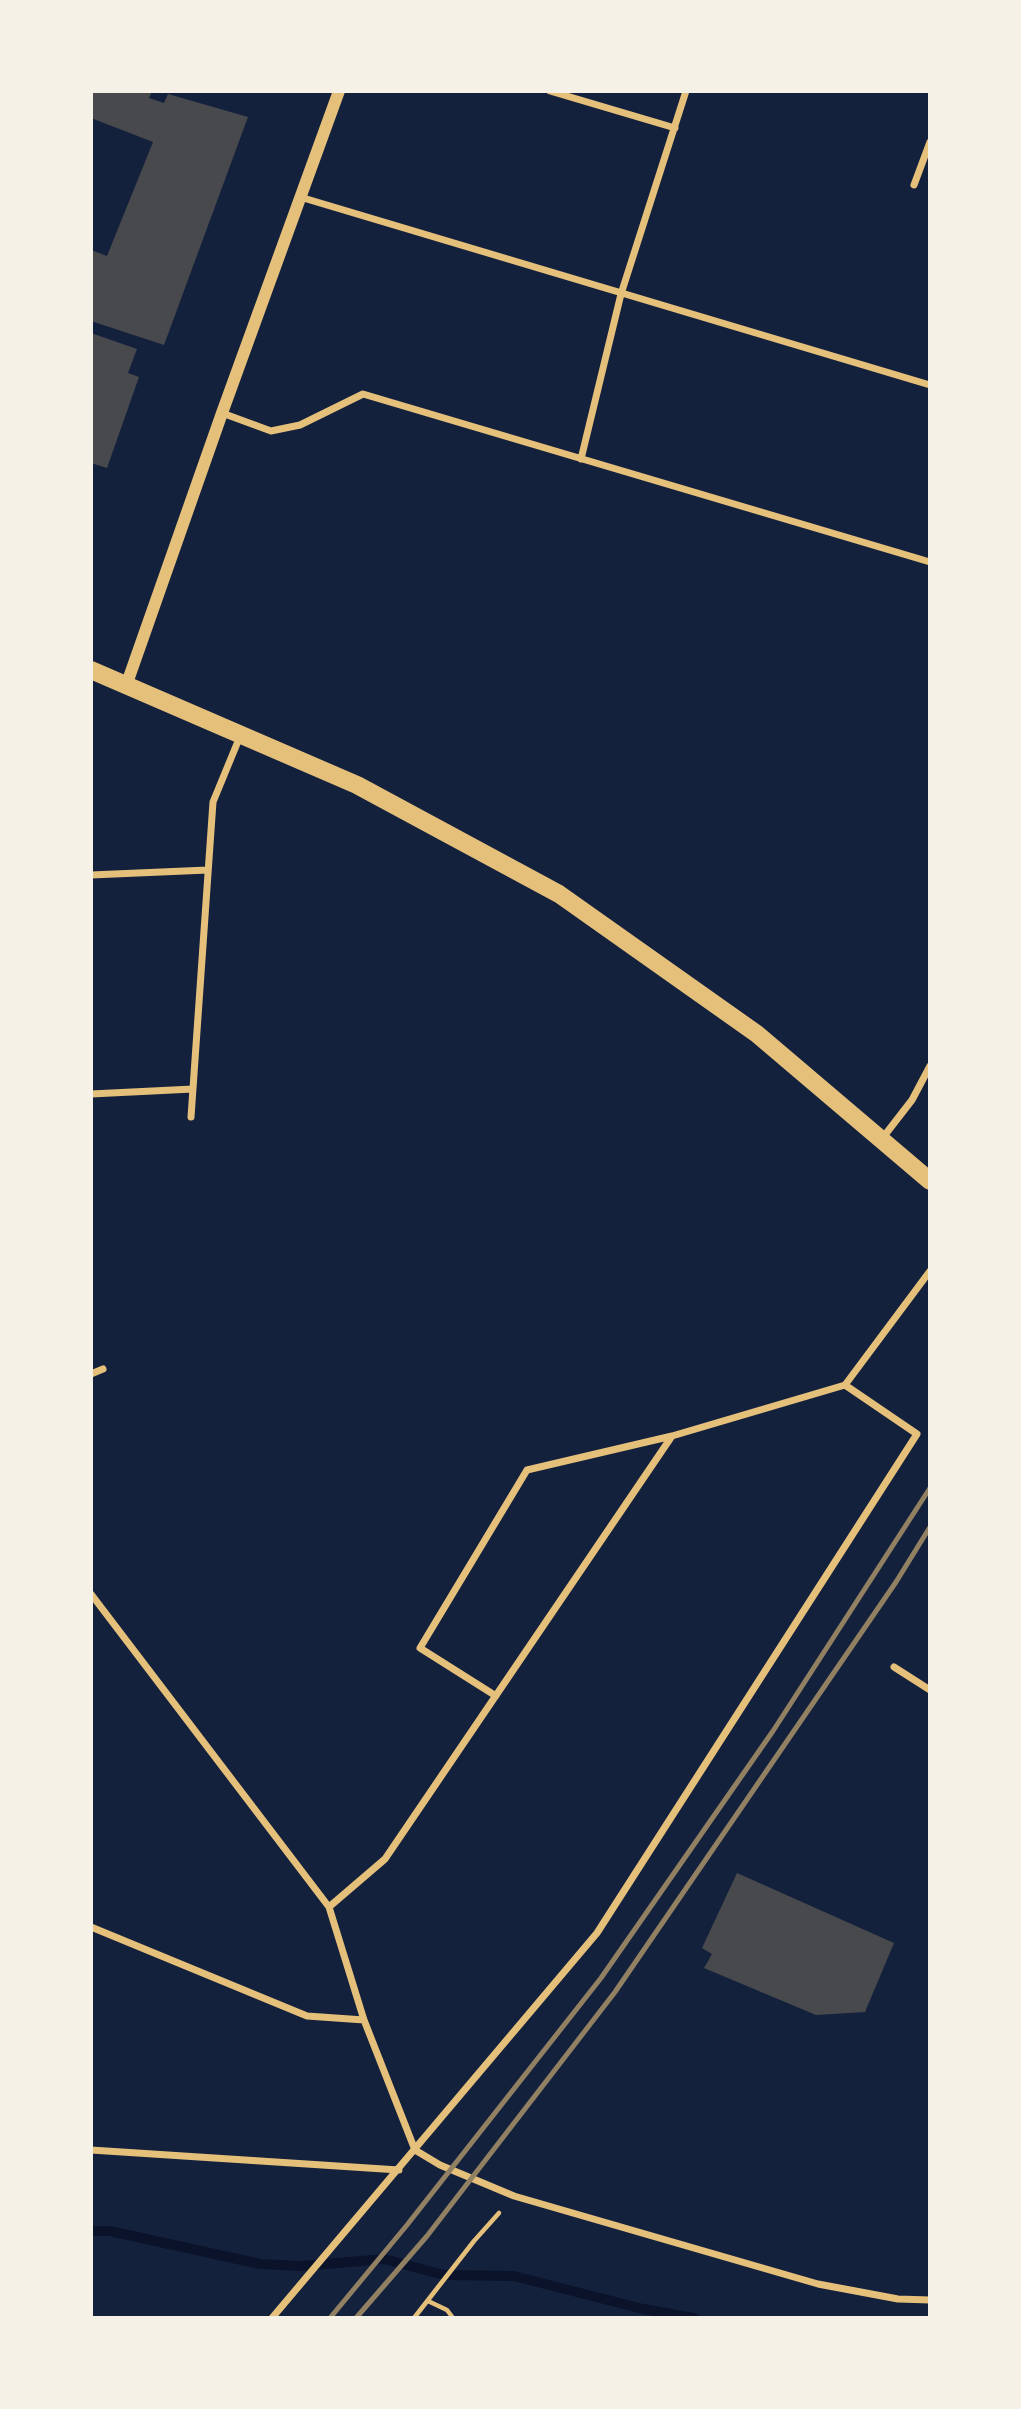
<!DOCTYPE html>
<style>
body{margin:0}
#map{position:relative;width:1021px;height:2409px;overflow:hidden;background:#14213d;font-family:"DejaVu Sans",sans-serif}
canvas{display:block}
.frame{position:absolute;inset:0;border:93px solid #f6f1e7;pointer-events:none}
</style>
<div id="map">
<canvas width="1021" height="2409"></canvas>
<div class="frame"></div>
</div>
<script>
const ctx = document.querySelector('canvas').getContext('2d');
ctx.lineJoin = 'round';
function stroke(path, color, width, dash) { ctx.strokeStyle = color; ctx.lineWidth = width; ctx.lineCap = dash ? 'butt' : 'round'; ctx.setLineDash(dash || []); ctx.stroke(path); }
function fill(path, color) { ctx.fillStyle = color; ctx.fill(path, 'evenodd'); }
const stream = new Path2D(`
 M91,2231H110L260,2264L301,2266L384,2259L444,2275L514,2276L643,2309L694,2318`);
const building = new Path2D(`
 M91,91H152L149,98L164,103L168,94L248,117L164,345L91,321V250L107,256L153,142L91,118Z
 M91,333L137,349L128,373L139,377L107,468L91,463Z
 M737,1873L894,1943L865,2012L816,2015L704,1968L712,1954L702,1948Z`);
const path = new Path2D(`
 M428,2301L447,2310L453,2318
 M414,2318L474,2241L499,2213`);
const minor = new Path2D(`
 M550,91L675,128
 M914,185L930,142
 M300,197L930,385
 M222,413L271,431L300,425L363,394L930,562
 M581,459L621,294L686,91
 M91,875L208,870
 M91,1094L193,1089
 M191,1117L213,802L241,734
 M881,1140L912,1100L930,1066
 M91,1374L103,1369
 M845,1385L930,1271
 M91,1594L329,1907L364,2020L415,2150L440,2165L514,2196L818,2284L898,2299L930,2300
 M894,1667L930,1690
 M496,1696L420,1648L527,1470L672,1436
 M91,1927L307,2016L364,2020
 M91,2150L399,2170
 M272,2318L597,1933L917,1434L845,1385L672,1436L385,1859L329,1907`);
const tertiary = new Path2D(`
 M126,686L222,413L339,91`);
const primary = new Path2D(`
 M91,670L357,785L559,894L757,1034L930,1181`);
const rail = new Path2D(`
 M330,2318L407,2225L601,1978L773,1731L930,1488
 M356,2318L427,2236L615,1992L896,1582L930,1527`);
stroke(stream, '#0b132b', 10);
fill(building, '#48494c');
stroke(path, '#e5c07b', 4.5);
stroke(minor, '#e5c07b', 7);
stroke(tertiary, '#e5c07b', 12);
stroke(primary, '#e5c07b', 18);
stroke(rail, '#918062', 5);
</script>
